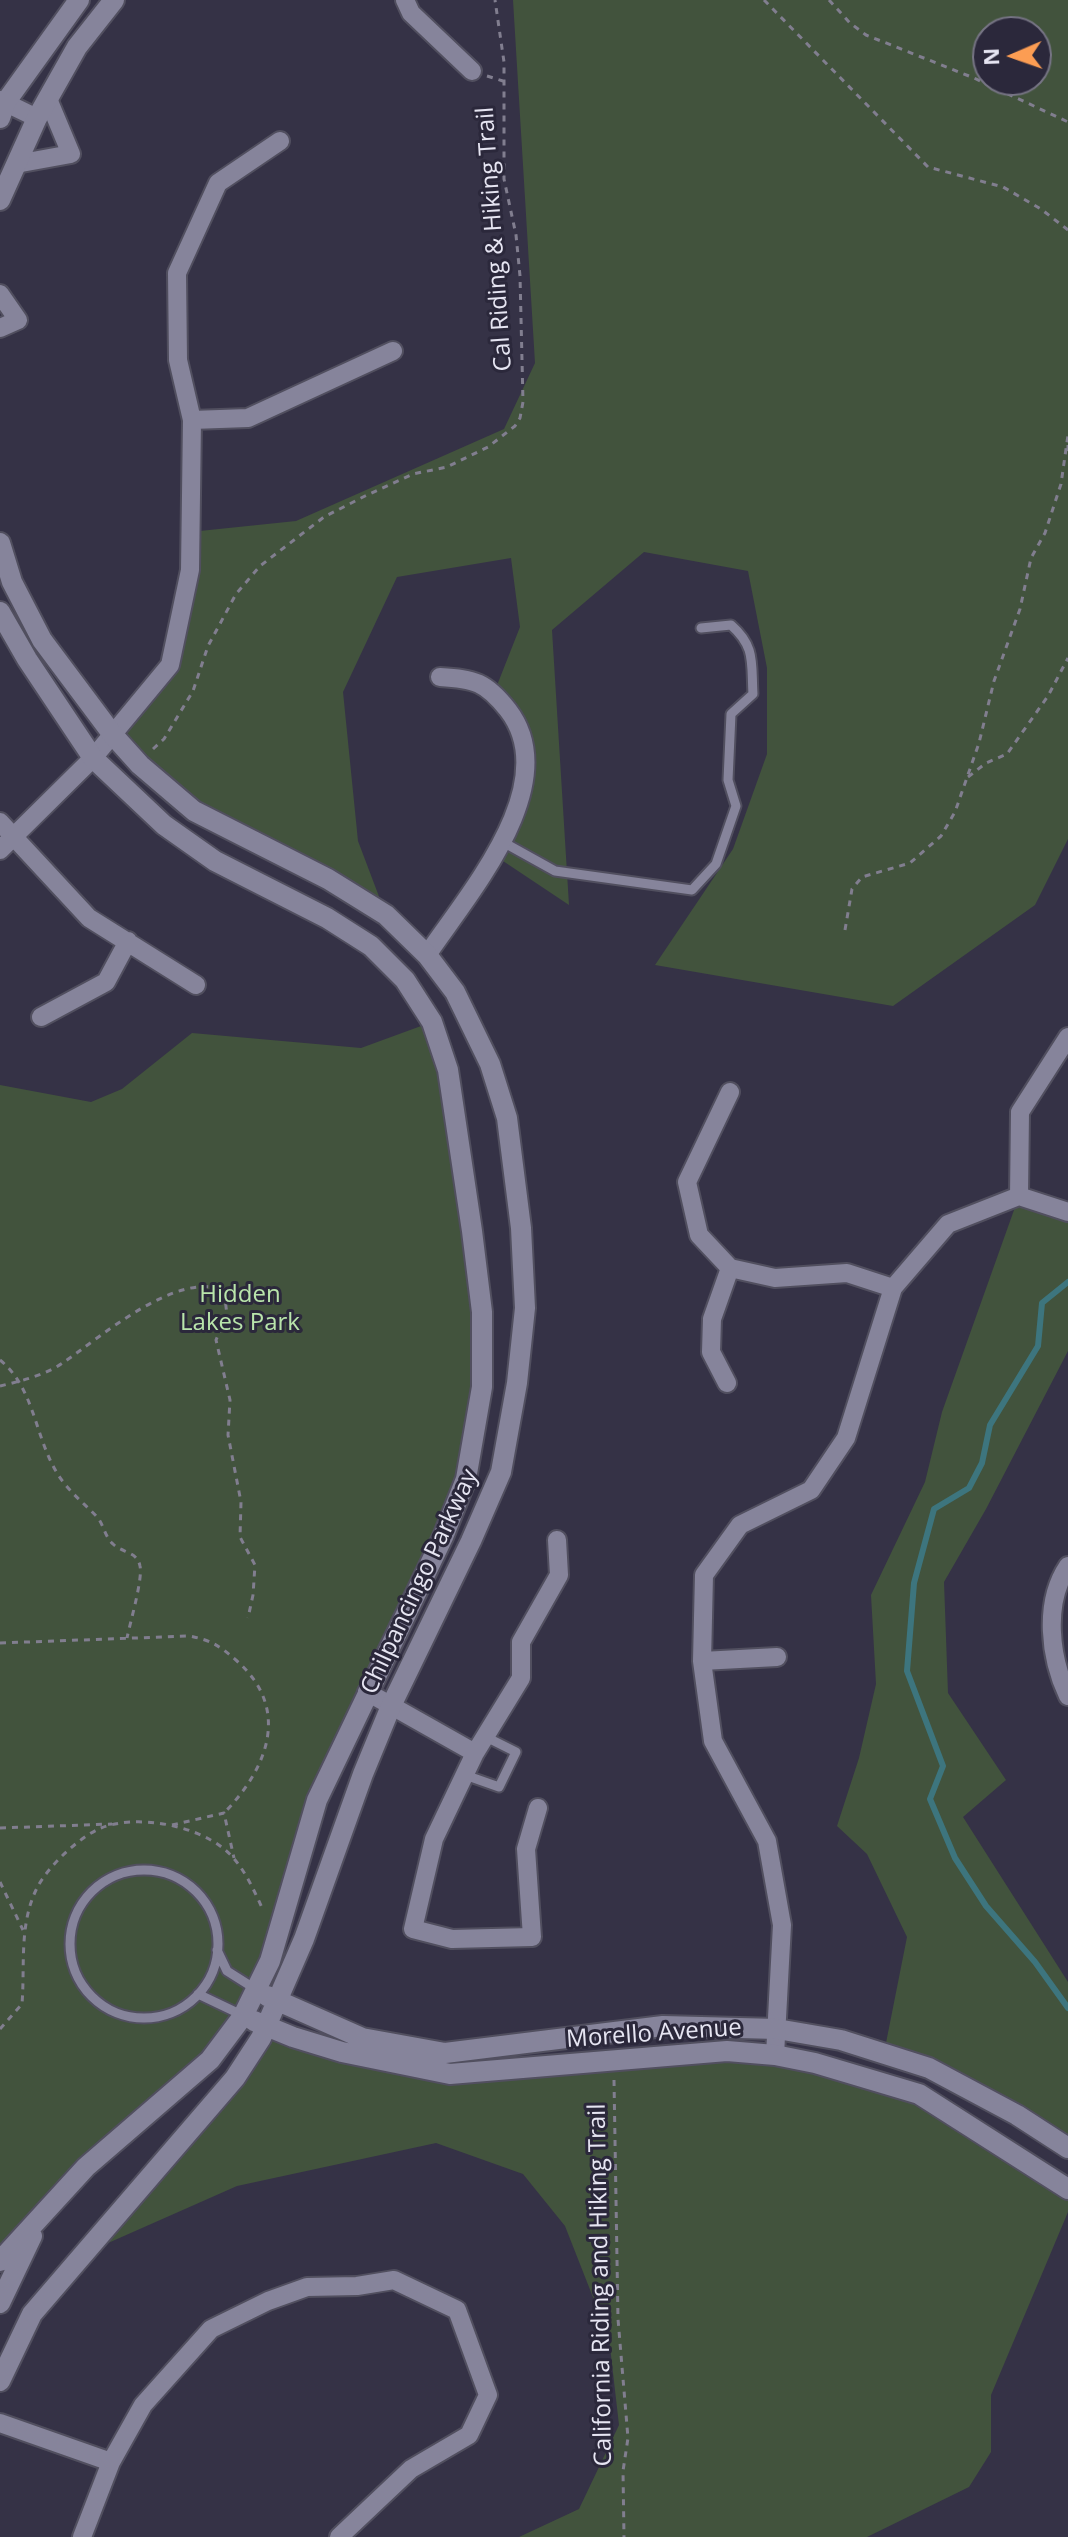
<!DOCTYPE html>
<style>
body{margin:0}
#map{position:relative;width:1068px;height:2537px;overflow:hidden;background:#353246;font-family:"Open Sans",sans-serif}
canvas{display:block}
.north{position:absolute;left:972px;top:16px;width:80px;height:80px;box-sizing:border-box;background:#2b283b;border:2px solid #767484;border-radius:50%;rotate:268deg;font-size:22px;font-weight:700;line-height:32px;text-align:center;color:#e6e5f2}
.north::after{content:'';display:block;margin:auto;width:28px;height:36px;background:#fc9d53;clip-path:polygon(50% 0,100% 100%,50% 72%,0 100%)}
</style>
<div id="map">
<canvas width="1068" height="2537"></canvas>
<div class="north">N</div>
</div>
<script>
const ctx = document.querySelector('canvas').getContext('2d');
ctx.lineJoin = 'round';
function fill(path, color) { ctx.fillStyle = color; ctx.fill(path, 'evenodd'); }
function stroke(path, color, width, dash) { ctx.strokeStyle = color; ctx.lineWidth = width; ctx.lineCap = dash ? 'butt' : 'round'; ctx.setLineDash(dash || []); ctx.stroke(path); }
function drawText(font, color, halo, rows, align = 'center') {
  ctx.font = font + ' "Open Sans",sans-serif'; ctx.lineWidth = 6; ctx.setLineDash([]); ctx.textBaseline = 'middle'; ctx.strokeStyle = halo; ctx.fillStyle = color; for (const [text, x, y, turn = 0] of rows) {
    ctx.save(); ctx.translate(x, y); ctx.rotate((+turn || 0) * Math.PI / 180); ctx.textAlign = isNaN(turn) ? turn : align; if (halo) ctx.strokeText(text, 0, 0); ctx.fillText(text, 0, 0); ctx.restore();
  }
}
const green = new Path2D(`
 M513,0H1068V839L1035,905L893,1006L655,965L733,849L767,754V668L748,571L644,552L552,630L569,905L494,855L525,760L494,693L520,627L511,558L397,577L343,692L358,841L386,915L194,811L113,735L170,665L190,532L296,521L504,429L535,363ZM988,32H1036V80H988Z
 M432,1022L482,1312L466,1479L372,1681L243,2016L0,2261V1085L91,1102L122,1089L192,1033L361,1048Z
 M1019,1196L1068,1212V1351L986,1509L944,1582L948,1693L1006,1780L963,1817L1068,1982V2148L884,2053L907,1937L867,1854L837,1826L859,1758L876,1684L871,1595L925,1482L942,1412Z
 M266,2026L450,2074L727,2051L919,2094L1068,2189V2212L991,2395V2452L969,2487L867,2537H519L579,2509L619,2425L609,2338L565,2226L523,2174L436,2143L237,2186L81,2255Z`);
const stream = new Path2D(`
 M1068,1282L1042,1303L1038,1346L990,1425L982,1463L969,1488L934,1509L914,1583L907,1671L943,1766L930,1799L955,1858L986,1906L1035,1962L1068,2008`);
const path = new Path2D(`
 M764,0L928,167L1003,187L1041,209L1068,230
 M829,0L850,23L866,35L974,78L1068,122
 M487,76L503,81
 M1068,445V456
 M153,749L164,739L193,691L208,646L236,594L260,566L324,517L365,496L413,474L447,467L488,447L515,426L520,418L523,402L520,276L516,235L504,179V62L495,0
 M968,777L986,763L1007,754L1048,696L1068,658
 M845,930L852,889L862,877L910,863L941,836L955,812L979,743L994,681L1020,609L1031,558L1045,533L1061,484L1068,435
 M0,1360C38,1391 34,1445 64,1483C74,1496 87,1506 98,1518C104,1526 105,1537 113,1544C122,1553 137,1551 140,1566C143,1579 130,1623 127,1638
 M0,1386C21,1381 46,1375 64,1362C102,1336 176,1271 224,1290L227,1315L216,1340L230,1400L228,1435L241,1502L240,1537L255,1565L253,1595L248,1618
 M0,1643L189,1636C211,1640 220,1646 237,1661C291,1709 268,1768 224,1813
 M172,1825L224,1813L234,1858
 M0,1828L112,1824
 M0,1882L23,1930
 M0,2029L22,2004C25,1966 19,1926 36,1890C46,1868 79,1837 101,1828C137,1814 195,1825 224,1849C242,1863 254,1890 263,1910
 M614,2080L618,2319L628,2438L623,2471L624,2537`);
const service = new Path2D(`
 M501,841L555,871L692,890L716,864L736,806L728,780L731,714L753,694C751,663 756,647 731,625L701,628
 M465,1775L499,1787L516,1752L486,1737
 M70 1944a74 74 0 1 1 148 0a74 74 0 1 1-148 0Z
 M217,1950L227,1971L257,1990
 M198,1994L242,2015`);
const minor = new Path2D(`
 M405,0L411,13L472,71
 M0,100L37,118
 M16,164L71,154L48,99
 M0,294L18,320L0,328
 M192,420L248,418L393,351
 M0,822L89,918L196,985
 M0,850L93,758L170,665L190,570L192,420L178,360L177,273L218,183L280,141
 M427,955C468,894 565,784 508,710C486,682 475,679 440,677
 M41,1017L106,982L128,941
 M730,1092L687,1182L699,1235L730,1268L775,1278L847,1273L893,1288
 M1019,1196L1020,1112L1068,1037
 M727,1383L711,1352L712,1319L730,1268
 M1068,1566C1043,1603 1050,1658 1068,1696
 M702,1661L777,1657
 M367,1692L475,1753
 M538,1808L526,1849L532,1937L452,1939L413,1929L434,1839L475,1753L521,1678V1642L559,1575L557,1540
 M775,2055L782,1925L767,1841L713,1741L702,1661L704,1575L740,1525L811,1490L846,1438L893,1288L948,1224L1019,1196L1068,1212
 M0,2423L111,2462
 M82,2537L111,2462L143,2405L211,2329L268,2301L307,2287L357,2286L394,2280L457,2310L488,2395L469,2435L411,2469L339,2537`);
const tertiary = new Path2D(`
 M0,118L5,103L79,0
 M0,200L37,118L77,47L114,0
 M0,543L12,582L42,640L113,735L140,765L194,811L328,879L386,915L427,955L455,992L490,1064L507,1118L521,1228L525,1308L517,1383L501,1472L471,1541L391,1706L363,1774L304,1939L261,2038L235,2078L32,2314L0,2381
 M0,612L27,659L93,758L164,825L215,861L327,918L371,946L405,980L432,1022L448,1070L472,1231L482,1312V1387L466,1479L443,1537L317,1800L270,1961L243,2016L210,2060L86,2167L0,2261
 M267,1996L362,2038L445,2053L663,2026L777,2029L841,2040L929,2068L1017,2115L1068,2148
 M254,2021L293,2037L342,2052L450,2074L727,2051L775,2055L815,2063L919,2094L1068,2189
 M0,2303L32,2236`);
const streetNames = [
 ["Cal Riding & Hiking Trail",495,239,-94],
 ["Chilpancingo Parkway",420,1582,-65],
 ["Morello Avenue",654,2034,-4],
 ["California Riding and Hiking Trail",601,2285,-91]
];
const parkNames = [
 ["Hidden",240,1295],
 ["Lakes Park",240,1323]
];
fill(green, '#42533d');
stroke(stream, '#3d757e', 6);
stroke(service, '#514f5f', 13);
stroke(minor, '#514f5f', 22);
stroke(tertiary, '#514f5f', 24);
stroke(path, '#817e8f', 3, [6, 6]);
stroke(service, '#86849b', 9);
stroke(minor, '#86849b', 18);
stroke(tertiary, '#86849b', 20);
drawText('24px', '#e6e5f2', '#2b283b', streetNames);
drawText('24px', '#b9e5ab', '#2b283b', parkNames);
</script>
